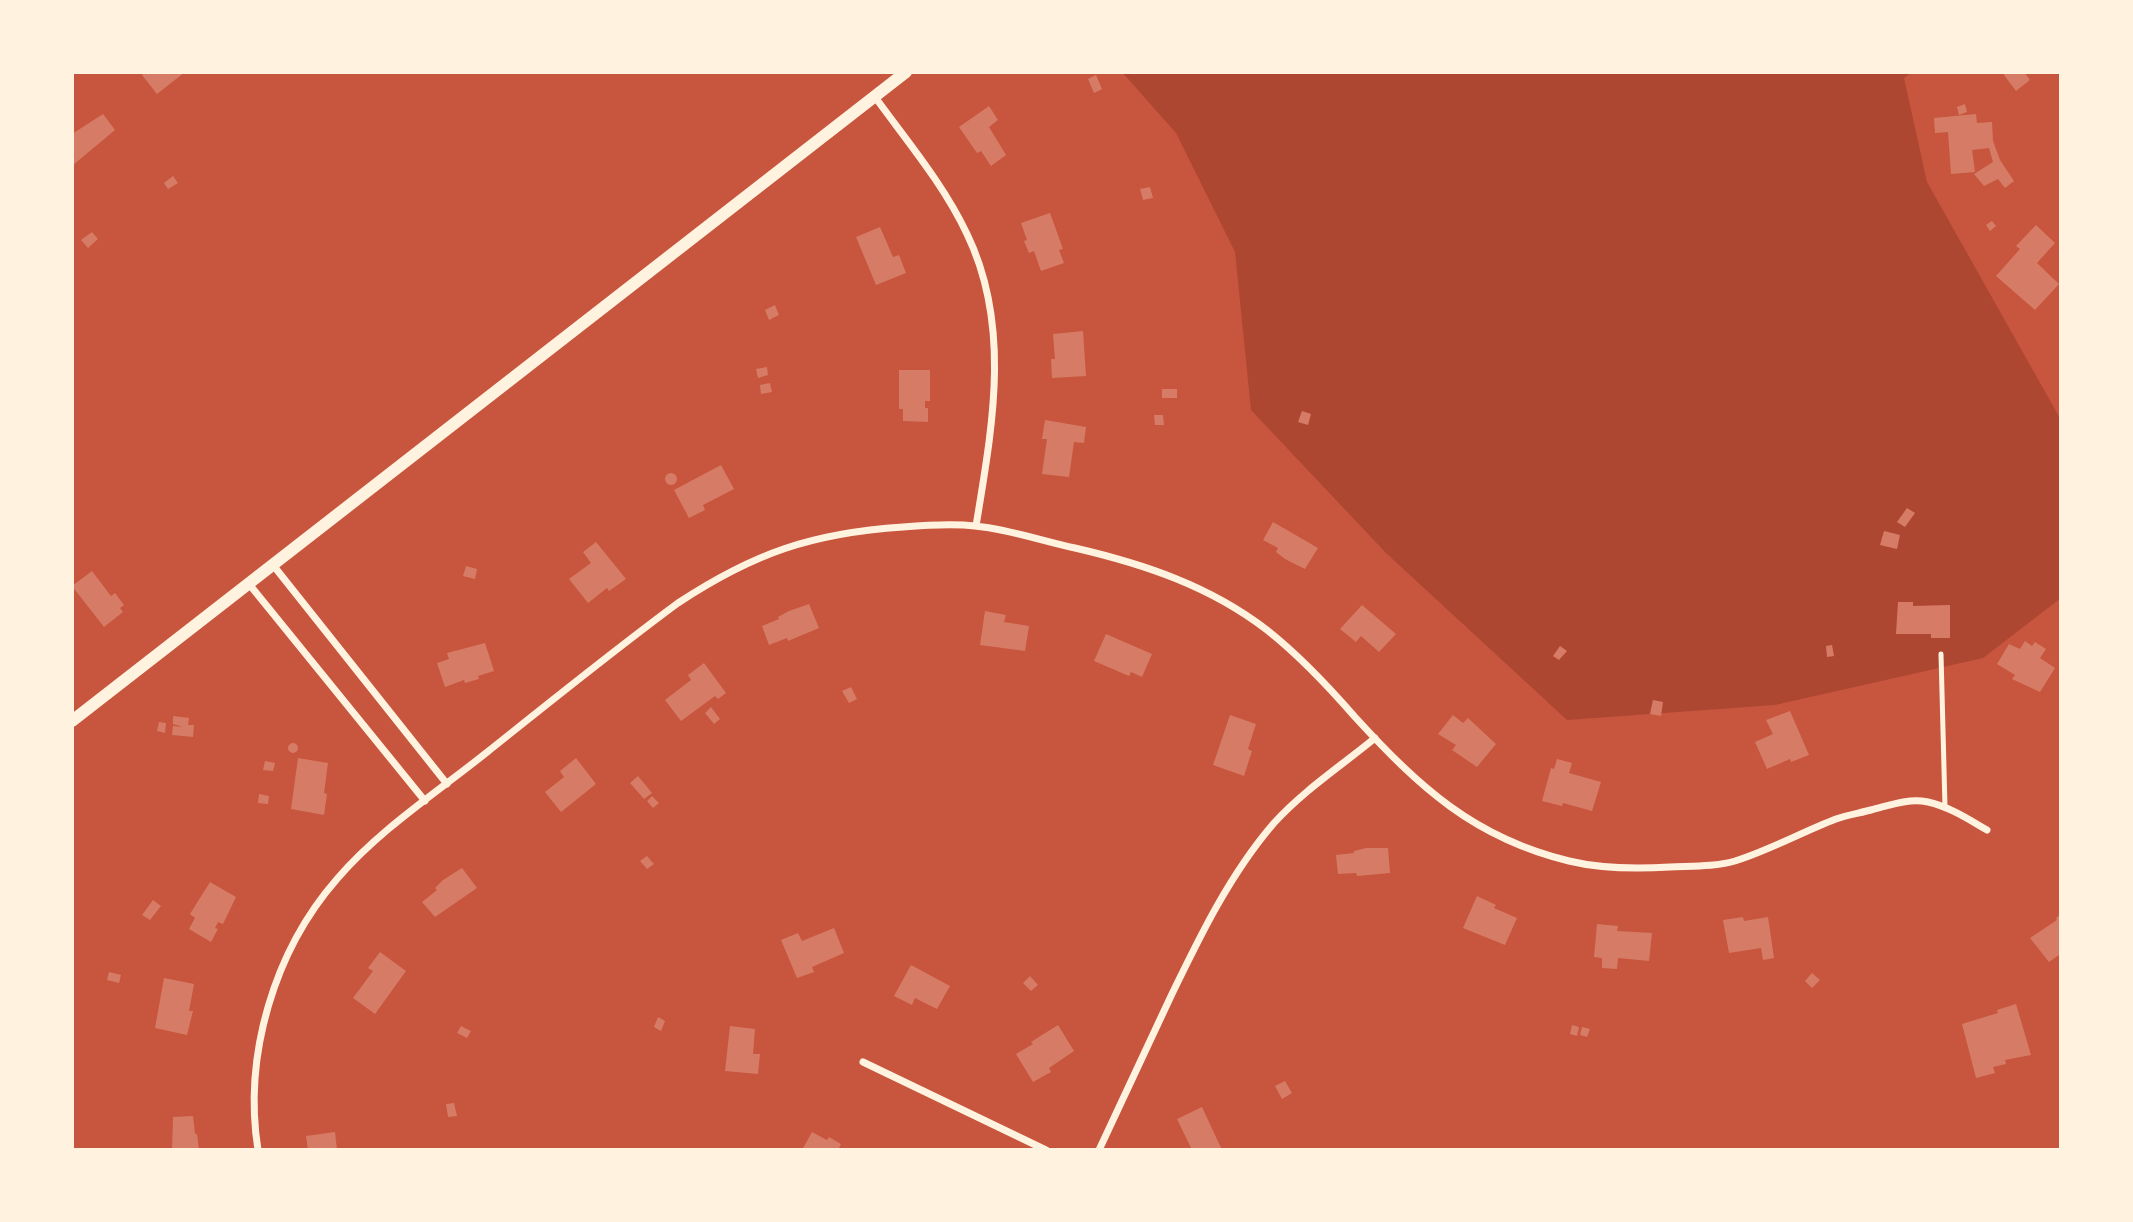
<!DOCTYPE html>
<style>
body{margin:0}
#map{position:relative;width:2133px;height:1222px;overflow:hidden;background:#c8553d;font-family:Signika,sans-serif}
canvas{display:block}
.frame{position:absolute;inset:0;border:74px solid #fff3e0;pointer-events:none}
</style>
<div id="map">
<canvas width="2133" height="1222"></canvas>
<div class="frame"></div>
</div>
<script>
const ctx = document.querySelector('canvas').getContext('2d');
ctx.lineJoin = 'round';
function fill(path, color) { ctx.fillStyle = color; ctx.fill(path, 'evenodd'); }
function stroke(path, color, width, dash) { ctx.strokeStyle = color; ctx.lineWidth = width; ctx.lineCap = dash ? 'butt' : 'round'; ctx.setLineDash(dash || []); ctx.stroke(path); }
const green = new Path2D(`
 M1122,72H1912L1904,78L1927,182L2061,420V598L1983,658L1775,705L1567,720L1386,553L1251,410L1235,252L1176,133Z`);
const building = new Path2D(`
 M145,72H185L157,94L142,75Z
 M2004,72H2024L2030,80L2016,91L2004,75Z
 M1096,75L1102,89L1094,93L1088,79Z
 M1965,104L1967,112L1959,115L1957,107Z
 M989,106L998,120L989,127L1006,155L991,166L981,151L977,153L959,127Z
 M103,114L115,130L73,165L72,134Z
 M1976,114L1977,123L1992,122L1993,141L2000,160L2014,181L2005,188L1998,179L1984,186L1974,174L1993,162L1989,148L1972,150L1975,172L1951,174L1948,132L1935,133L1934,118Z
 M173,176L178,183L168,189L164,183Z
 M1150,187L1153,198L1143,200L1140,189Z
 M1050,213L1063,249L1059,250L1064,263L1041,271L1034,251L1029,253L1024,241L1027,240L1021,223Z
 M1992,221L1996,226L1990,231L1986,225Z
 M2036,225L2055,243L2037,263L2059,284L2035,310L1996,276L2020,249L2016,246Z
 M880,227L893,257L899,255L906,273L876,285L856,237Z
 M92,232L98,239L88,248L81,240Z
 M775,305L779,315L769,320L765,310Z
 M1083,331L1086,376L1052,378L1051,359H1055L1053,334Z
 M767,367L768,375L758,378L756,369Z
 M899,370H930V401H925V408H928V422L903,421V409H899Z
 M770,383L772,392L761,394L760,385Z
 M1162,389H1177V398H1162Z
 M1302,411L1311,414L1308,425L1298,422Z
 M1154,415H1163L1164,425H1155Z
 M1045,420L1086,427L1084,443L1074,442L1069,477L1042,474L1047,439H1042Z
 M721,465L734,489L703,505L705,510L689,518L674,490Z
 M665 479a6 6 0 1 1 12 0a6 6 0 1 1-12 0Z
 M1907,508L1915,513L1905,527L1897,522Z
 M1273,522L1318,548L1305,569L1285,559L1276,552L1278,548L1263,540Z
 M1884,531L1900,535L1897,549L1880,545Z
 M596,542L626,579L609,591L607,588L588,603L569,579L591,563L583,552Z
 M466,566L477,569L475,579L463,576Z
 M92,571L111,596L115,593L124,605L120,608L123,612L104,627L72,586Z
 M1898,602H1913V606L1950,605V638H1931V634H1896Z
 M809,604L819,628L788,641L787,638L769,645L762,626L779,619L778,617L789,611Z
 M1362,605L1396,634L1379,652L1361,636L1356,642L1340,629Z
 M985,611L1006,615L1004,622L1029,626L1025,651L980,645Z
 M1106,634L1152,654L1142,677L1131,672L1129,676L1094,661Z
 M2025,641L2032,646L2035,642L2046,649L2040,658L2055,668L2040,692L2012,679L2015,675L1997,664L2009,644L2020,649Z
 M485,643L494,671L478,676L479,679L465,683L464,680L445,687L437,663L449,659L447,653Z
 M1832,645L1834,656L1827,657L1826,646Z
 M1560,646L1567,651L1559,660L1553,656Z
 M704,663L726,693L718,699L715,696L681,721L665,700L691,680L688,675Z
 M851,687L857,699L849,703L842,691Z
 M1653,700L1663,702L1661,716L1650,714Z
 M711,707L720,719L714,724L705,713Z
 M1790,711L1809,755L1791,762L1790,759L1767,769L1755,742L1773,734L1766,720Z
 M1230,715L1256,724L1248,749L1252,751L1244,776L1213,765Z
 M1453,715L1463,723L1468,718L1496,744L1477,767L1452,750L1456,745L1438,734Z
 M173,716L189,718L188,725H194L193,737L172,735L173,726L183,727L173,724Z
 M159,722L166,723L165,733L157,731Z
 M288 748a5 5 0 1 1 10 0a5 5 0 1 1-10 0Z
 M298,758L328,763L324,793L327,794L324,815L291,809Z
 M576,758L596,784L561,812L545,792L564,777L560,771Z
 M1557,759L1572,763L1569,773L1601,782L1592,811L1563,803L1562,806L1542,801L1551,768L1554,769Z
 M265,761L275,763L273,771L263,770Z
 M638,776L652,793L644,799L630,783Z
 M259,794L269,796L268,804L258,803Z
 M652,796L659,803L653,808L647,801Z
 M1366,848H1388L1390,873L1357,876L1356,873L1338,874L1336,855L1354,853V851Z
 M647,856L654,864L647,869L640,861Z
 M462,868L477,888L435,917L422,902L437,890L435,888L443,880Z
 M210,882L236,897L223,924L218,922L215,928L218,929L211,942L189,929L195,918L190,914Z
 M1477,896L1496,905L1494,908L1517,918L1505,945L1463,928Z
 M153,900L161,906L150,920L142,915Z
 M2061,914V957L2059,955L2049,962L2030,938L2057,920L2056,918Z
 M1743,917L1744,921L1768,917L1774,958L1763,960L1761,948L1729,953L1723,920Z
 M1597,924L1618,926L1617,931L1652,933L1649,961L1618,958L1617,969L1602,968V958L1594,957Z
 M834,928L844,953L812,967L814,972L797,978L781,940L798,933L802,941Z
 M380,952L406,971L375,1014L353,998L373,971L368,968Z
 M911,965L950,986L937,1009L915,998L912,1005L894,996Z
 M109,972L121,975L119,983L107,980Z
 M1812,973L1820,980L1812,988L1805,981Z
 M1030,976L1038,985L1031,991L1023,983Z
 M164,978L194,984L189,1011H193L187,1035L155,1028Z
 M2016,1004L2031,1055L2005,1060L2006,1064L1993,1067L1995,1073L1976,1078L1962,1024L1998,1013L1997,1010Z
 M658,1017L665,1021L661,1031L654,1027Z
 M1058,1025L1074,1051L1049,1068L1051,1072L1033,1082L1016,1054L1033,1044L1031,1042Z
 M1572,1025L1579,1027L1577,1036L1570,1034Z
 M461,1026L471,1031L467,1038L457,1033Z
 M730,1026L755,1029L753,1054H760L758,1074L725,1071Z
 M1582,1027L1590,1029L1587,1037L1580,1035Z
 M1285,1081L1292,1093L1282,1099L1275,1086Z
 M454,1103L457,1116L448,1117L446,1104Z
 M1202,1107L1222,1150H1192L1177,1119Z
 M193,1116L195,1134H197L199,1150H172L173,1117Z
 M335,1132L337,1150H308L306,1136Z
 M812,1132L827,1140L829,1137L841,1144L839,1148L843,1150H802Z`);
const service = new Path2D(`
 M1941,654L1945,807`);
const minor = new Path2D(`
 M875,97C907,141 944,185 967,234C1012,327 992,428 976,526
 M273,565L447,784
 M249,584L425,801
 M863,1062L1046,1150
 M258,1150C243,1056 274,951 337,879C379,830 436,793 486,753C550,702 613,651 678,603C754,553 812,533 903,527C926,525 952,523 975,526C1008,529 1042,541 1075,548C1144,564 1210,586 1267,630C1300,656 1328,686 1355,717C1419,787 1474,838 1569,861C1602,869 1636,869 1670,867C1692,866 1714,867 1735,861C1770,850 1802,832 1836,819C1847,815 1860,813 1871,810C1891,805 1908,798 1928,802C1950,807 1968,819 1987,830
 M1099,1150C1123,1099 1147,1048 1171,996C1200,936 1230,874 1274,823C1304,790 1341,766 1375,738`);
const tertiary = new Path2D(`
 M72,721L906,72`);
fill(green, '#ae4732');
fill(building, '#d67c66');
stroke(service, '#fff3e0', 5);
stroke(minor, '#fff3e0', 7);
stroke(tertiary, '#fff3e0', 12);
</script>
